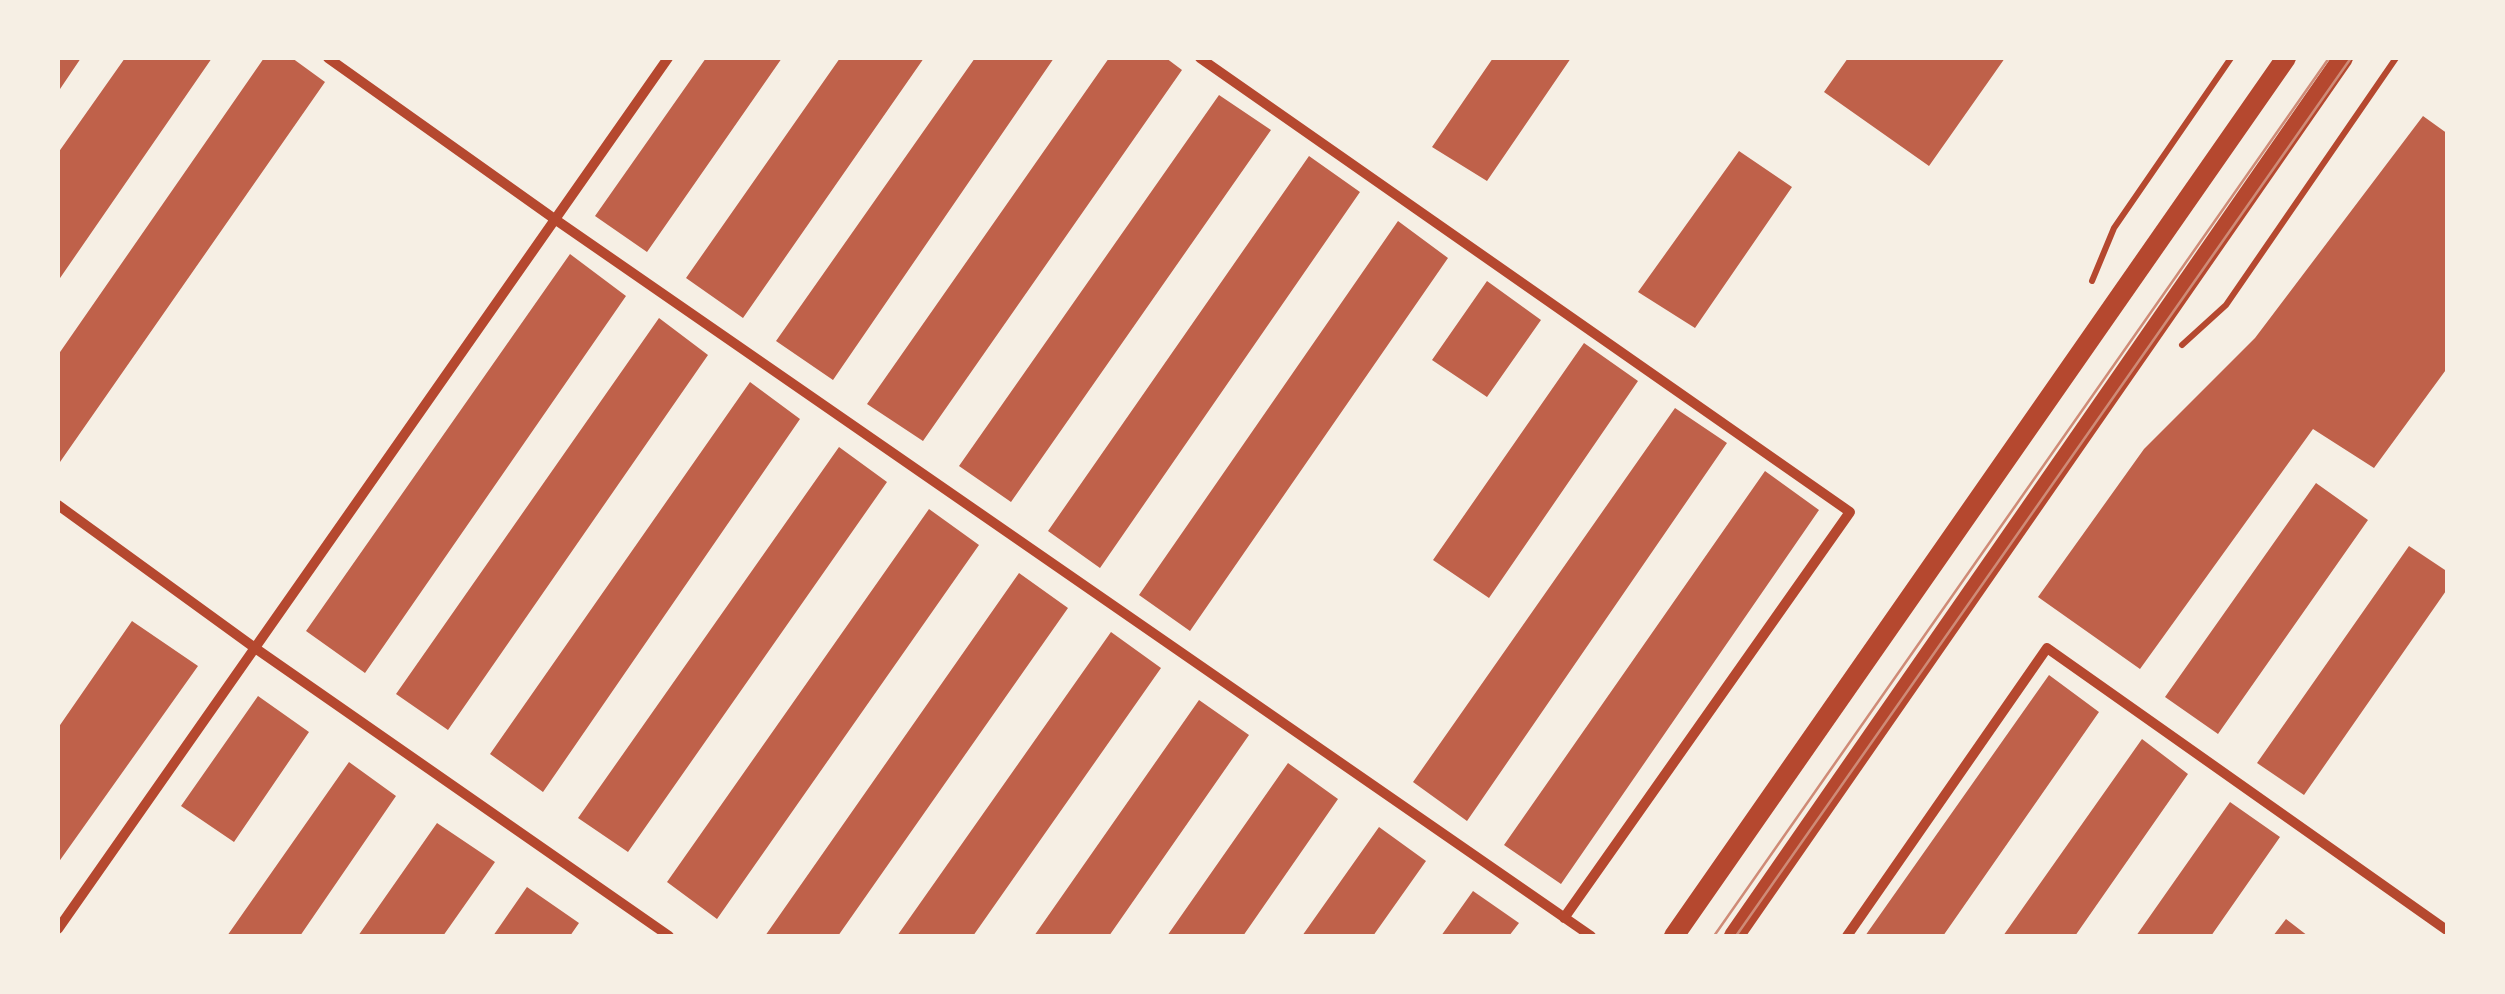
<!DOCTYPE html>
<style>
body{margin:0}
#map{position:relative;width:2505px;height:994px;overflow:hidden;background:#f6efe4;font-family:Barlow,sans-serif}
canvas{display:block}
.frame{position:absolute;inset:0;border:60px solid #f6efe4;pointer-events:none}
</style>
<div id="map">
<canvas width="2505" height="994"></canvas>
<div class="frame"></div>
</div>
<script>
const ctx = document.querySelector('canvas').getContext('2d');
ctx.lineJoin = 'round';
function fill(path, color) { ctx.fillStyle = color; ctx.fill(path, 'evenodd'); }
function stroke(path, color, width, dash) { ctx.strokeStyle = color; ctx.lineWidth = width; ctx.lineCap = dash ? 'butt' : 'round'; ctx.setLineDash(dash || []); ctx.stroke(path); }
const building = new Path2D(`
 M58,58H81L58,92Z
 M125,58H212L58,281V153Z
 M264,58H292L325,82L60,462L58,460V355Z
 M706,58H782L647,252L595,216Z
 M840,58H924L743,318L686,278Z
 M975,58H1054L833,380L776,341Z
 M1109,58H1166L1182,70L923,441L867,404Z
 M1493,58H1571L1487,181L1432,147Z
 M1848,58H2005L1929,166L1824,92Z
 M1219,95L1271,130L1011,502L959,466Z
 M2423,116L2448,134V367L2374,468L2313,429L2140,669L2038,597L2144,449L2255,338Z
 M1739,151L1792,187L1695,328L1638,292Z
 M1309,156L1360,192L1100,568L1048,531Z
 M1398,221L1448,258L1190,631L1139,595Z
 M570,254L626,296L365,673L306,631Z
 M1487,281L1541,320L1487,397L1432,360Z
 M659,318L708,355L448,730L396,694Z
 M1584,343L1638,381L1489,598L1433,560Z
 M750,382L800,419L543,792L490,754Z
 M1675,408L1727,443L1467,821L1413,782Z
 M839,447L887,482L628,852L578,818Z
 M1765,471L1819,510L1561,884L1504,845Z
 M2316,483L2368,520L2218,734L2165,697Z
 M929,509L979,545L717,919L667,882Z
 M2409,546L2448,572V588L2304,795L2257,763Z
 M1019,573L1068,608L838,936H765Z
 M132,621L198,666L58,863V728Z
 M1111,632L1161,668L973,936H897Z
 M2049,675L2099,712L1943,936H1865Z
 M258,696L309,732L234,842L181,806Z
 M1199,700L1249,735L1109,936H1034Z
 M2142,739L2188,774L2075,936H2003Z
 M349,762L396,796L300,936H227Z
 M1288,763L1338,799L1243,936H1167Z
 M2230,802L2280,837L2211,936H2136Z
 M437,823L495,862L443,936H358Z
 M1379,827L1426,861L1373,936H1302Z
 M527,887L579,923L570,936H493Z
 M1473,891L1519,923L1509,936H1441Z
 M2286,919L2308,936H2273Z`);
const path = new Path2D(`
 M2092,281L2114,228L2231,58
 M2182,345L2226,305L2396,58`);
const minor = new Path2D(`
 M328,58L556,220L1591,936
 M1200,58L1850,512L1564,918
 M58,505L255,648L669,936
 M58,929L668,58
 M1847,936L2047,648L2448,931`);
const secondary = new Path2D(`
 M1674,936L2286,58
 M1734,936L2343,58`);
const tram = new Path2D(`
 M1714,936L2329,58
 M1736,936L2351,58`);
fill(building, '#bf614a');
stroke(path, '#b5482f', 6);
stroke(minor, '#b5482f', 10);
stroke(secondary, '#b5482f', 20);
stroke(tram, '#cf8b77', 2.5);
</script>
